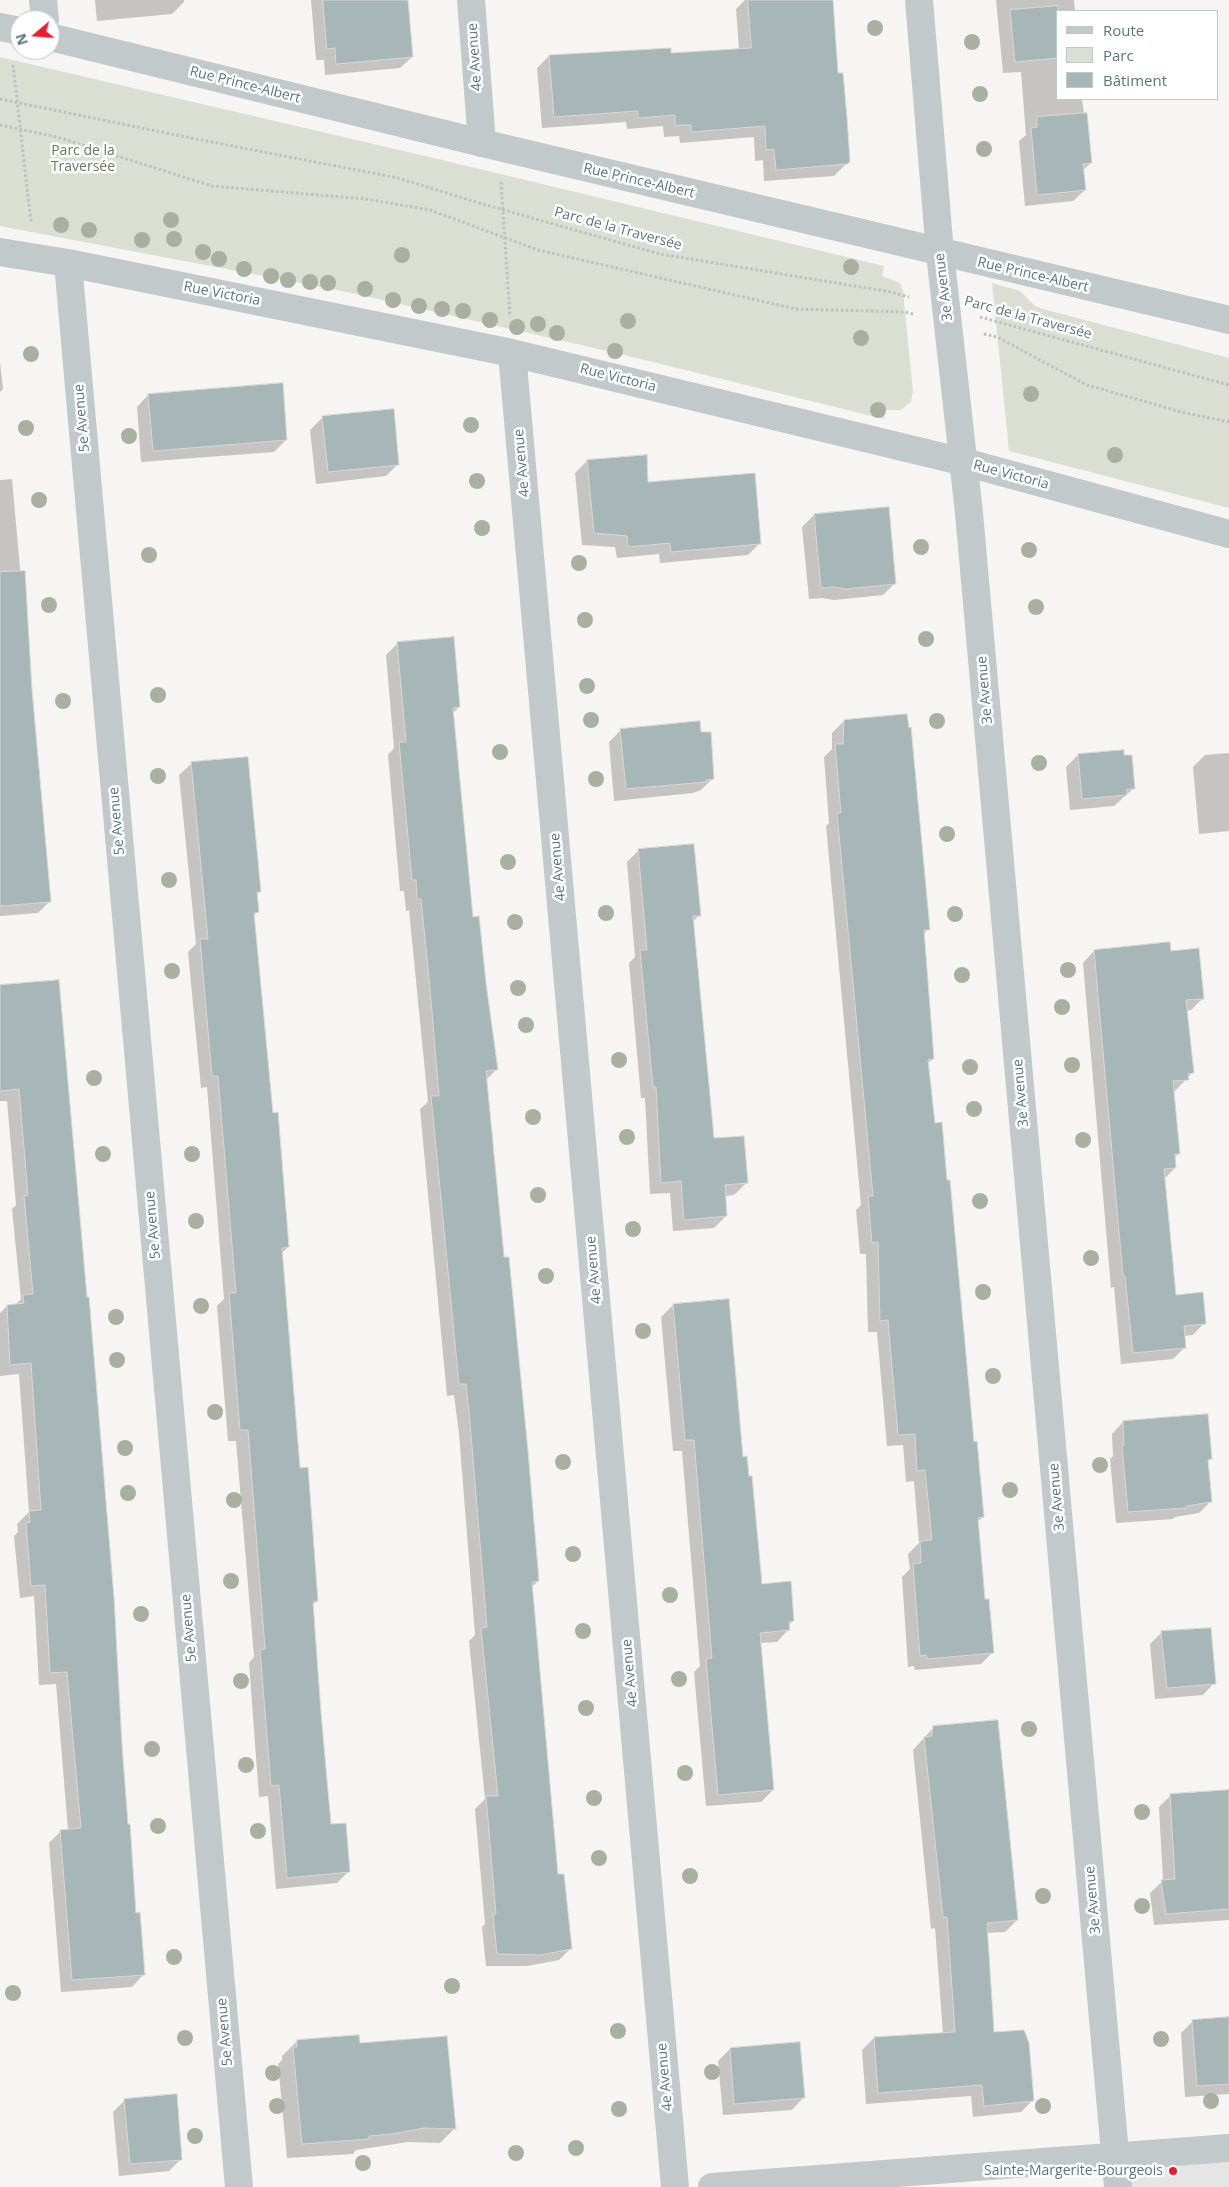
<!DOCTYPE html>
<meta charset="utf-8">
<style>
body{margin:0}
#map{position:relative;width:1229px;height:2187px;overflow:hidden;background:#f7f5f3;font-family:"Open Sans",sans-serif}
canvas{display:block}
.legend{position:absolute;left:1056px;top:10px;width:162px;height:90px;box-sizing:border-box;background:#fff;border:1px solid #bdc9ca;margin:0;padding:6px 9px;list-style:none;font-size:15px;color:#5b777a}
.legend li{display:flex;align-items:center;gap:10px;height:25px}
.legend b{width:25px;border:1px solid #bdc9ca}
.north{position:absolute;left:10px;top:10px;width:50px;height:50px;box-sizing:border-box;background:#fff;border:1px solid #bdc9ca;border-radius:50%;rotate:252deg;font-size:14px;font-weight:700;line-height:20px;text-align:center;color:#5b777a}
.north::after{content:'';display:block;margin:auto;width:18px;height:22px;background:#f1182b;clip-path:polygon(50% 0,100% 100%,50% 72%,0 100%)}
</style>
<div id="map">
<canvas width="1229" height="2187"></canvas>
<ul class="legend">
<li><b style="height:6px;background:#c1c9ca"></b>Route</li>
<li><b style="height:14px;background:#dbdfd3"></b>Parc</li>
<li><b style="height:14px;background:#a7b6b7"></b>Bâtiment</li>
</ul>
<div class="north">N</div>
</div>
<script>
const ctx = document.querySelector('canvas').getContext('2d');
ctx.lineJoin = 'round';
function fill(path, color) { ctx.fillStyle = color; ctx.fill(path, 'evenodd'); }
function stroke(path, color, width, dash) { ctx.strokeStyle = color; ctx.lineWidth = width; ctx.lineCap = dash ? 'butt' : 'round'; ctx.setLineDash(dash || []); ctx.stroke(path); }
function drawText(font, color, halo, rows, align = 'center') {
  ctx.font = font + ' "Open Sans",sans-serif'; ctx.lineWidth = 5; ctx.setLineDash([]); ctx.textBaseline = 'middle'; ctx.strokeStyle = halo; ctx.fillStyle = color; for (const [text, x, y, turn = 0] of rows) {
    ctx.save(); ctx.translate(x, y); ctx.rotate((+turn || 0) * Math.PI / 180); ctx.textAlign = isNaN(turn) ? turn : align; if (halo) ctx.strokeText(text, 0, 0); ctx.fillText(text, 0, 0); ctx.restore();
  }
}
const built = new Path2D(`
 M1229,2148V2187H1118L1116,2156Z`);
const green = new Path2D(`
 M0,57L438,159L884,266L882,276L900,283L903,291L913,392L911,402L901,410H886L884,419L612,352L347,292L0,226Z
 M992,283L1020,291L1035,306L1043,309L1229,358V508L1009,451Z`);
const shadow = new Path2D(`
 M95,0H184V2L172,14L97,21Z
 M311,0H407L412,57L400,68L325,75L324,60H316Z
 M745,0H832L837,74L849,161L834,176L764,181L763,160L755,161L754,137L680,143L679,136L664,137L663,126L627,129L626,122L542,128L537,68L549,56L670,54L739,50L736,9Z
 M996,0H1074L1075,11H1058V99H1082L1091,163L1082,171L1085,190L1073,201L1025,206L1019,141L1026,135L1021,72L1003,73Z
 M0,362L3,389L0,392Z
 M148,395L286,440L274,452L141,462L137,407Z
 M322,418L398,464L386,476L316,484L310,430Z
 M587,461L646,483L760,543L748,555L660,563L659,554L617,558L615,547L582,545L575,473Z
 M12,479L50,901L38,913L0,916V480Z
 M814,515L895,583L883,595L834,600L822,598L809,599L802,527Z
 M398,643L459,707L452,714L472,918L485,983L497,1069L486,1080L538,1581L531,1588L557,1876L571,1948L559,1960L527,1966H486L482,1927L485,1924L475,1809L485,1799L469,1641L475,1635L459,1434L454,1395L447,1396L420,1109L428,1102L409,910L406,911L404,891H400L388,755L394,748L386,655Z
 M844,721L928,929L923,935L933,1059L927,1064L983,1517L977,1522L984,1600L993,1652L981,1664L915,1670L914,1666L908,1667L902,1577L910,1569L908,1554L919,1543L914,1481L906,1482L903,1445L887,1446L877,1332H868L866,1254H860L856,1210L861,1205L826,826L829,823L824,757L832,749V733Z
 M621,730L700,734L713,778L701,790L693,793L614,801L609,742Z
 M1229,753V831L1199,834L1193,767L1205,755Z
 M1078,755L1134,788L1114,806L1070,810L1066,767Z
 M247,759L259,892L256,895L258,912L253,916L272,1114L288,1247L281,1254L298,1470L317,1601L312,1606L330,1825L349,1871L337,1883L276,1889L268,1796L259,1797L249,1663L254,1657L236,1441H228L217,1306L224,1299L207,1087L201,1088L188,952L196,944L179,775L191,764Z
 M639,850L699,915L693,922L713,1140L746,1183L734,1195L725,1196L726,1216L714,1228L673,1231L670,1193L650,1194L645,1098H641L629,963L635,957L627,862Z
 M1094,951L1169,952L1203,998L1191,1010L1186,1011L1193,1072L1175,1091H1173L1179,1153L1174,1158L1175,1168L1164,1179L1175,1296L1204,1323L1193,1335L1184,1336L1185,1347L1173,1359L1121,1364L1114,1287L1111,1288L1083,963Z
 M58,981L120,1745L135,1914L143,1975L132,1987L61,1992L49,1843L61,1831L68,1830L56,1684L39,1685L34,1596L20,1598L14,1536L18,1532L17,1524L29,1512L19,1374L0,1376V1313L7,1306L15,1305L21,1299L12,1209L16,1205L7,1101H0V986Z
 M673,1305L741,1458L760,1585L793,1621L788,1626V1630L777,1642L760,1643L773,1790L761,1802L706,1806L694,1672L700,1666L682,1451H673L661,1317Z
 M1123,1422L1210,1459L1207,1462L1211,1501L1199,1513L1175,1517L1173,1519L1116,1523L1110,1459L1113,1456L1112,1434Z
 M1162,1632L1214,1683L1203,1695L1155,1699L1150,1644Z
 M934,1727L1017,1920L1005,1932L986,1933L993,2033L1033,2100L1021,2112L973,2117L971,2096L866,2104L862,2050L874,2038L943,2034L935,1928L931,1929L913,1750Z
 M1229,1791V1920L1154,1925L1150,1893L1163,1881L1159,1807L1171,1795Z
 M1229,2019V2094L1185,2097L1181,2033L1193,2021Z
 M297,2041L359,2044L455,2128L440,2143L408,2142L356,2150L353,2154L287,2158L278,2064L282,2060V2056Z
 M730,2049L803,2098L792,2110L723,2115L718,2061Z
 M125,2100L181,2159L169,2171L119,2176L113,2112Z`);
const building = new Path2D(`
 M323,0H408L413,57L336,64L335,48L327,49Z
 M748,0H833L838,73H843L847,117L850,162L847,164L776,170L774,149L766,150L765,126L691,132V125H675V115L638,118V111L554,117L549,55L671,48V53L751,48Z
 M1058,6V58L1015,62L1010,10Z
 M1087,113L1092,163L1083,164L1086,190L1037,195L1031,128L1037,127V117Z
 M283,383L287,440L153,451L148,394Z
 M394,409L399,465L328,472L322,416Z
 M647,455L648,482L755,473L761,544L671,552L670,543L628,547L627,536L594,533L587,460Z
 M889,507L896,584L846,589L834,587L821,588L814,514Z
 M25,571L32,690L51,902L0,906V572Z
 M454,637L460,707L453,708L473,917L479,916L486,983L498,1070L486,1071L504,1257H509L528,1451L539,1581L532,1582L558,1874H564L572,1949L540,1955L497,1954L493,1914H496L486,1796H498L481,1628L487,1627L470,1422L466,1384H459L431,1096H439L430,988L421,899H417L416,880H412L399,742H406L397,642Z
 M907,714L909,728L911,727L930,930H924L934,1059L928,1060L935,1123L942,1122L947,1180H950L974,1442L977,1441L984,1517L978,1518L985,1599H989L994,1653L927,1659L926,1655L920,1656L913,1564L921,1563L920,1541L932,1540L925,1470L917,1471L915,1434L898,1435L888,1320L880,1321L878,1242L872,1243L868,1196H873L837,813H841L835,744H843L844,720Z
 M700,721L701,732H711L714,779L706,780V782L626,789L620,729Z
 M1124,750V755H1132L1135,789H1127V795L1082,799L1078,754Z
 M248,757L261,892H257L259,912L254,913L273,1113L278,1112L289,1247L282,1248L300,1468L308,1467L318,1601L313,1602L321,1713L331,1824L346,1823L350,1872L287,1878L279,1785L271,1786L260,1650L265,1649L248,1430H240L229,1293H236L218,1076H212L200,939H208L191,762Z
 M694,844L701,916H693L714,1138L744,1136L748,1183L725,1185L727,1216L684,1220L681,1181L661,1183L656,1087H653L640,950H647L638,849Z
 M1170,942L1171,951L1199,948L1204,999L1186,1000L1194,1073L1188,1074L1189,1080L1173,1081L1180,1154H1175L1176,1168L1164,1169L1176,1295L1203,1292L1206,1324L1184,1326L1186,1348L1133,1353L1125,1276H1123L1094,950Z
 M59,980L87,1297H89L114,1598L122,1745L128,1824H130L136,1913L140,1912L145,1975L72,1980L60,1830L81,1828L67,1672L50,1673L45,1585L31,1586L26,1523L30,1522L29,1511L41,1510L31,1363L10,1365L7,1305L24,1303L23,1295L33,1294L24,1196L28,1195L19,1089L0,1091V985Z
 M729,1299L743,1457L747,1456L749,1476H752L762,1584L791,1581L794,1621L789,1622L790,1630L760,1633L774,1790L718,1795L706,1659L712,1658L694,1440H685L673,1304Z
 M1208,1414L1212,1459L1208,1460L1212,1502L1186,1506V1508L1128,1512L1122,1446L1124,1445L1123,1421Z
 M1211,1628L1216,1684L1167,1688L1161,1631Z
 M998,1720L1018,1920L987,1923L994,2032L1024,2030L1029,2043L1034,2101L984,2106L982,2085L878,2093L874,2037L955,2032L947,1917H943L924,1737L932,1736L933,1726Z
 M1229,1790V1909L1166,1914L1161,1880L1175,1879L1170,1794Z
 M1229,2017V2084L1197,2086L1192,2020Z
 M359,2035L360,2043L447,2036L456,2129L424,2128L392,2134L369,2136V2139L302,2144L293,2047H297V2040Z
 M800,2042L805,2098L734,2104L730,2048Z
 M177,2094L182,2160L130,2164L124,2099Z`);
const path = new Path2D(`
 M13,65L31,222
 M0,99L186,137L398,178L479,203L660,254L891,292L909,297
 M0,125L57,137L212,186L366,199L430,210L538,250L796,309L905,312L913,314
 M501,182L510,317
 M980,317L1229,385
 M984,334L997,337L1087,385L1181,412L1229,422`);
const street = new Path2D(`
 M43,0L45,20
 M471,0L482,143
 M919,0L940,253L969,513L1118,2187
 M0,27L20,31
 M50,37L482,143L1229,320
 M0,252L68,263L512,353L964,462L1229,534
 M68,263L239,2187
 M512,353L675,2187
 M712,2187L1229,2148`);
const trees = [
 [875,28],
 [972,42],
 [980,94],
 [984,149],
 [171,220],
 [61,225],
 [89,230],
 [174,239],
 [142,240],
 [203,252],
 [402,255],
 [219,259],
 [851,267],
 [244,269],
 [271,276],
 [288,280],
 [310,282],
 [328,283],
 [365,289],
 [393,300],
 [419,306],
 [442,309],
 [463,311],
 [490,320],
 [628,321],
 [538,324],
 [517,327],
 [557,333],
 [861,338],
 [615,351],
 [31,354],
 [1031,394],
 [878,410],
 [471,425],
 [26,428],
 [129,436],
 [1115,455],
 [477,481],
 [39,500],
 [482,528],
 [921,547],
 [1029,550],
 [149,555],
 [579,563],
 [49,605],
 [1036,607],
 [585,620],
 [926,639],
 [587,686],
 [158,695],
 [63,701],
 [591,720],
 [937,721],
 [500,752],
 [1039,763],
 [158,776],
 [596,779],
 [947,834],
 [508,862],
 [169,880],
 [606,913],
 [955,914],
 [515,922],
 [1068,970],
 [172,971],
 [962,975],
 [518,988],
 [1062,1007],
 [526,1025],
 [619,1060],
 [1072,1065],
 [970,1067],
 [94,1078],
 [974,1109],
 [533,1117],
 [627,1137],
 [1083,1140],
 [103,1154],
 [192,1154],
 [538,1195],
 [980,1201],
 [196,1221],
 [633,1229],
 [1091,1258],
 [546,1276],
 [983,1292],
 [201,1306],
 [116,1317],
 [643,1331],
 [117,1360],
 [993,1376],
 [215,1412],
 [125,1448],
 [563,1462],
 [1100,1465],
 [1010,1490],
 [128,1493],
 [234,1500],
 [573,1554],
 [231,1581],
 [670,1595],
 [141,1614],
 [583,1631],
 [679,1679],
 [241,1681],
 [586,1708],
 [1029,1729],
 [152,1749],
 [246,1765],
 [685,1773],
 [594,1798],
 [1142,1812],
 [158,1826],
 [258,1831],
 [599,1858],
 [690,1876],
 [1043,1896],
 [1142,1906],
 [174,1957],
 [452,1986],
 [13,1993],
 [618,2031],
 [185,2038],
 [1161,2039],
 [712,2072],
 [273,2073],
 [1211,2101],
 [277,2106],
 [1043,2106],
 [619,2109],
 [195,2136],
 [576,2148],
 [516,2153],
 [363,2163]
];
const markers = [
 [1173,2171,5,"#f1182b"]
];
const streetNames = [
 ["4e Avenue",475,57,-94],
 ["Rue Prince-Albert",245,85,14],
 ["Rue Prince-Albert",639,181,13],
 ["Parc de la Traversée",618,229,15],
 ["Rue Prince-Albert",1033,275,13],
 ["3e Avenue",944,287,-97],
 ["Rue Victoria",222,294,11],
 ["Parc de la Traversée",1028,318,15],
 ["Rue Victoria",618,378,14],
 ["5e Avenue",82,418,-95],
 ["4e Avenue",522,463,-95],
 ["Rue Victoria",1011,475,15],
 ["3e Avenue",985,690,-95],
 ["5e Avenue",117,821,-95],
 ["4e Avenue",558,867,-95],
 ["3e Avenue",1021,1093,-95],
 ["5e Avenue",153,1225,-95],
 ["4e Avenue",594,1270,-95],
 ["3e Avenue",1057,1497,-95],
 ["5e Avenue",189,1628,-95],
 ["4e Avenue",630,1673,-95],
 ["3e Avenue",1093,1900,-95],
 ["5e Avenue",225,2032,-95],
 ["4e Avenue",665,2077,-95]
];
const parkNames = [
 ["Parc de la",83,151],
 ["Traversée",83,167]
];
const poiNames = [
 ["Sainte-Margerite-Bourgeois",1163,2171]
];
fill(built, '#e4e5e4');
fill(green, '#dbdfd3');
fill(shadow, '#0003');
fill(building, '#a7b6b7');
stroke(building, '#d8d7d5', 1);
stroke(path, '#bbc0c1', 3, [2.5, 2.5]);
stroke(street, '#c1c9ca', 28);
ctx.fillStyle = '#aab0a1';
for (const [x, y] of trees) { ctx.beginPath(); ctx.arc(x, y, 8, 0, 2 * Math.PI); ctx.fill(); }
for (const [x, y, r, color] of markers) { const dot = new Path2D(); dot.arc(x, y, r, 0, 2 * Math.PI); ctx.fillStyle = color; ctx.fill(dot); stroke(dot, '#fff', 2); }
drawText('14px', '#5b777a', '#fff', streetNames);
drawText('14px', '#6b785e', '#fff', parkNames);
drawText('14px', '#5b777a', '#fff', poiNames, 'right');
</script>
